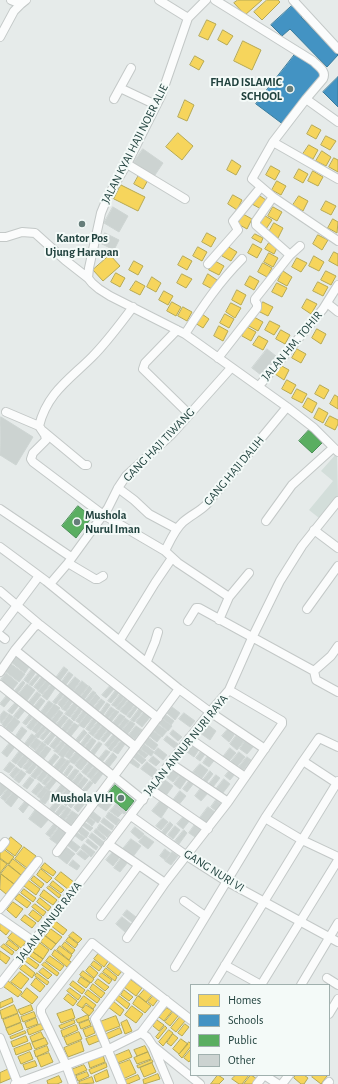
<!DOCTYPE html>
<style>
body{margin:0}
#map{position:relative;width:338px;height:1084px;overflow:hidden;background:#e6ebea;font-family:"Alegreya Sans",sans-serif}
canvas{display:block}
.legend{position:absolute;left:190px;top:984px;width:140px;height:92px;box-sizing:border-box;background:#f4faf8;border:1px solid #a0b0ae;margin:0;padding:5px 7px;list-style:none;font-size:12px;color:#21423e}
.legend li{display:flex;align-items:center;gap:8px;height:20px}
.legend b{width:20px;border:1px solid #a0b0ae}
</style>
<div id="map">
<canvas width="338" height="1084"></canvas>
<ul class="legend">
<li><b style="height:11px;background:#f6d55c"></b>Homes</li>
<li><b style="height:11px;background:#4393c3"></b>Schools</li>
<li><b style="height:11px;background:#5aae61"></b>Public</li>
<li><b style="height:11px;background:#ccd3d1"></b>Other</li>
</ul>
</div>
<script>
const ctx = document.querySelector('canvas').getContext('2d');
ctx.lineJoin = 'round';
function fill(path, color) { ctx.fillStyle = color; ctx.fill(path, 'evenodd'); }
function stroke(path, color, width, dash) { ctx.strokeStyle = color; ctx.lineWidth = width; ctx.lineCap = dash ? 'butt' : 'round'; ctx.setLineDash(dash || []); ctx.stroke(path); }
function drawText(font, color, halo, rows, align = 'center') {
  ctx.font = font + ' "Alegreya Sans",sans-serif'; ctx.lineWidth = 4; ctx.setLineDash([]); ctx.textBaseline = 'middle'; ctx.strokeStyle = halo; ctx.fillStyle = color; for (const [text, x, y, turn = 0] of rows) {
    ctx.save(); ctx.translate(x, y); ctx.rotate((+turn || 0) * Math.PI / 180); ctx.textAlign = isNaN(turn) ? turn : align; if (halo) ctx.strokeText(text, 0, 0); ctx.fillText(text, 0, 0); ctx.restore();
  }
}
const built = new Path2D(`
 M337,453L338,497L319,518L309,510L333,481L321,471Z`);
const homes = new Path2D(`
 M238,0H262L245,15L234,3Z
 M267,0H278L280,2L262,20L254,12Z
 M207,20L216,24L208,40L199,36Z
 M223,30L233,36L227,45L218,40Z
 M243,41L261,50L252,70L234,61Z
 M195,56L204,61L199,70L190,65Z
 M185,100L194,105L187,121L178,117Z
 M312,125L321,130L316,139L307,134Z
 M178,133L193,146L182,160L166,147Z
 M326,136L336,141L330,150L321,145Z
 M309,145L318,150L313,159L303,154Z
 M322,151L331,157L326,166L316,161Z
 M334,158L338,160V172L329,167Z
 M232,160L241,166L236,175L227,170Z
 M271,166L280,171L275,180L266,175Z
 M299,169L308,174L303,183L294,178Z
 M313,171L323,177L318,186L308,181Z
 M139,175L148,180L143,189L134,184Z
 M277,181L286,186L281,195L272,190Z
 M121,185L145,197L138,211L114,199Z
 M257,194L266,200L261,209L252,204Z
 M233,195L242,200L237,210L228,204Z
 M299,196L308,201L303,211L293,205Z
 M326,201L336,206L331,215L321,210Z
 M273,207L282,212L277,221L268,216Z
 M243,214L252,219L247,229L238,224Z
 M262,214L272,220L266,229L257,224Z
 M333,219L338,222L337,233L328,228Z
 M274,223L283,228L278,238L269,232Z
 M207,233L216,238L211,247L202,242Z
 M255,234L263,238L261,243L252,238Z
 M318,235L328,240L322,250L313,244Z
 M269,243L277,248L274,254L265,249Z
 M253,244L262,249L257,258L248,253Z
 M227,246L237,252L231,261L222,256Z
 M198,247L207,252L202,261L193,256Z
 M334,252L338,254V266L329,261Z
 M269,253L278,258L273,267L264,262Z
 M110,255L120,266L103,281L93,270Z
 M183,256L192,261L187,270L178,265Z
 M314,256L324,262L319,271L309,266Z
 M297,258L307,263L301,272L292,267Z
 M134,261L143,266L138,275L129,270Z
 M215,261L224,266L219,275L209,270Z
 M263,263L272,268L267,277L258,272Z
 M283,271L292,277L287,286L278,281Z
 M326,271L336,276L331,285L321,280Z
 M116,273L125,278L120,287L111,282Z
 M182,274L192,279L186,288L177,283Z
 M208,274L217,280L212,289L203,284Z
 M250,276L259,281L254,290L245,285Z
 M152,277L161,283L156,292L147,287Z
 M136,281L145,286L140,295L130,290Z
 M318,282L328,287L323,296L313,291Z
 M277,283L287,288L282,297L272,292Z
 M237,290L246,295L241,305L232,300Z
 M164,291L173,296L168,305L159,300Z
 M307,299L317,304L311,314L302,308Z
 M172,302L181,307L176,316L167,311Z
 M263,302L273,307L268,316L258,311Z
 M231,303L241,308L235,318L226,312Z
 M183,307L192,312L187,321L178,316Z
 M202,314L209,319L203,328L195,323Z
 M225,314L234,319L229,328L220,323Z
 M254,317L263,322L258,331L249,326Z
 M270,321L280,326L274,335L265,330Z
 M219,326L228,331L223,341L214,336Z
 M247,327L256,332L251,341L242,336Z
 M317,329L326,334L321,344L312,338Z
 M281,330L290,335L285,344L276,339Z
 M259,336L268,341L263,350L253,345Z
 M297,349L306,354L301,363L292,358Z
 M280,365L289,370L284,380L275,374Z
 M287,380L296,385L291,394L282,389Z
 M320,385L329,390L324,399L315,394Z
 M297,389L307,394L302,403L292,398Z
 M335,395L338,397V409L330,404Z
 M308,398L317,403L312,413L303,407Z
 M319,408L328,413L323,423L314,418Z
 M330,416L338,420V424L335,430L325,425Z
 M11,837L22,846L15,856L3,847Z
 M24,847L36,856L27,868L15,859Z
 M2,848L14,857L8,864L0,858V851Z
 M0,859L7,864L0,873Z
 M13,859L26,869L21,875L9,865Z
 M45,863L56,872L53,876L41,868Z
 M8,865L21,875L14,884L1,874Z
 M41,869L52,878L47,883L37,875Z
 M61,872L75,883L69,890L55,879Z
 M1,874L14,884L6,894L0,889Z
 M34,876L44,884L41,888L31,880Z
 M28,880L40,889L36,895L24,886Z
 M53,881L64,890L61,893L50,885Z
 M49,886L61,895L59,898L47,888Z
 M24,889L36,898L33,902L21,893Z
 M44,890L57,900L53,905L40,896Z
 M19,894L31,903L27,908L15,899Z
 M40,898L51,907L48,911L37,902Z
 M13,902L23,909L16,918L7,910Z
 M35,904L46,912L43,916L32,907Z
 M33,910L42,917L38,922L29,915Z
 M25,915L36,923L32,928L21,920Z
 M54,920L67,930L63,935L50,925Z
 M0,923L10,930L6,935L0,930Z
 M51,929L62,937L56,944L46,936Z
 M13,932L26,942L21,948L8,938Z
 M73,932L82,939L78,943L69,936Z
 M45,936L56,944L51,950L41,942Z
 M69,937L78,944L75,948L66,941Z
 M9,940L19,948L16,951L6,944Z
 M65,942L75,950L72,954L62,946Z
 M40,943L49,950L43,959L33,952Z
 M4,944L14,952L12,955L1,947Z
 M60,946L72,955L69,960L57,950Z
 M55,950L71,962L67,967L52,955Z
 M0,951L10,958L6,964L0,959Z
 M33,952L43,959L40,963L30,956Z
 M99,953L109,960L104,967L94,959Z
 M50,956L64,966L60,971L46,961Z
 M28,957L39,965L36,969L25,961Z
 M94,961L102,967L99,971L91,965Z
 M45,962L59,973L57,976L42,965Z
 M111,962L122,971L118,976L107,967Z
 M24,964L35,973L32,978L20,969Z
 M90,966L98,973L94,978L86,971Z
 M43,968L52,975L48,979L39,972Z
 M106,968L117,977L115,981L103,972Z
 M83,971L94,979L91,983L80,975Z
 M20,972L29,979L21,989L11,982Z
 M37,973L49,982L47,985L35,976Z
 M102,973L112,980L109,984L99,976Z
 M81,977L90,983L86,988L78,982Z
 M36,978L45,986L40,992L31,985Z
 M98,979L109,987L105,991L95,983Z
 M130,979L142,988L136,996L124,987Z
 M8,981L22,992L18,997L4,987Z
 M73,981L85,990L82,994L70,985Z
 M93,984L105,993L101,998L90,989Z
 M27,988L38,997L32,1004L21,996Z
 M70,988L81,996L78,1000L67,991Z
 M145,989L152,995L146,1002L139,996Z
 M88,990L100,999L97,1003L85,994Z
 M124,990L133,997L129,1001L121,995Z
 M68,994L77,1001L73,1006L64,999Z
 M118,995L130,1004L127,1009L115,999Z
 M154,995L159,998L153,1006L148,1002Z
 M84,996L96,1005L93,1009L86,1003L82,1008L77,1005Z
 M138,996L151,1006L145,1013L133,1004Z
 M12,998L13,1002L0,1008V1003Z
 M113,1001L124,1010L120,1016L108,1007Z
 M14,1005L18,1013L2,1019L0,1011Z
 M31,1005L33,1010L21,1015L18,1010Z
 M86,1005L94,1010L89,1016L82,1010Z
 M132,1006L143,1014L136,1023L125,1015Z
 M167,1008L172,1011L164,1021L159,1017Z
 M72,1009L75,1018L61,1023L57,1014Z
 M34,1012L36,1017L23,1022L21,1017Z
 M173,1012L178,1016L170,1026L165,1022Z
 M18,1014L21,1022L6,1028L3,1020Z
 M88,1015L89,1019L78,1023L76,1020Z
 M116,1016L120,1026L104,1032L100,1022Z
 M180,1017L185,1021L176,1032L171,1028Z
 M36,1018L38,1024L27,1028L25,1023Z
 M74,1020L75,1023L61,1029L59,1026Z
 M89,1020L91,1025L81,1029L79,1024Z
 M127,1020L132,1031L125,1034L121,1023Z
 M157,1020L164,1025L159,1031L153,1026Z
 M21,1023L23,1029L9,1035L6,1029Z
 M41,1024L44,1029L29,1035L27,1030Z
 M185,1024L189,1027L182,1036L178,1033Z
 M76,1025L78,1030L63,1037L61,1031Z
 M93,1026L95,1033L86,1037L83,1030Z
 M165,1026L167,1028L158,1039L156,1037Z
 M120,1028L122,1033L106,1040L104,1035Z
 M169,1030L173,1033L163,1046L159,1042Z
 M25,1031L26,1033L11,1039L10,1037Z
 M41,1032L44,1038L32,1042L30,1037Z
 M79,1032L82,1039L67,1045L64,1038Z
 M173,1034L178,1038L171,1046L167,1043Z
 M97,1035L99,1041L89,1045L86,1039Z
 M26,1036L28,1041L13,1047L11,1042Z
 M45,1038L48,1044L35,1049L32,1043Z
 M181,1039L188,1044L179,1054L173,1049Z
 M81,1041L84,1051L68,1057L64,1048Z
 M189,1042L191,1044V1046L182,1058L179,1055Z
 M30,1043L32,1049L16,1055L14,1049Z
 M47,1046L49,1051L36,1057L34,1051Z
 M145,1046L148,1052L137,1056L134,1050Z
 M191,1049V1059L189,1062L184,1058Z
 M129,1050L132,1057L115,1064L112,1057Z
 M30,1052L33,1059L21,1064L18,1057Z
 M148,1052L151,1059L137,1064L134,1058Z
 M49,1053L53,1062L41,1067L37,1057Z
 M103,1055L105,1062L90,1068L88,1061Z
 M130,1060L136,1073L123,1079L117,1065Z
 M152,1060L153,1062L138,1068L137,1066Z
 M35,1061L37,1066L25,1070L23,1065Z
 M106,1063L107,1067L91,1074L89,1070Z
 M152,1063L156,1072L144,1077L140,1068Z
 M84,1065L87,1070L73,1076L71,1070Z
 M9,1069L12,1078L0,1083V1073Z
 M107,1070L109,1077L96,1082L94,1076Z
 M87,1072L89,1076L78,1081L76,1076Z
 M158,1074L160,1079L144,1084L143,1080Z
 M138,1075L140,1079L128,1084H124L123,1081Z
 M218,1075L224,1079L219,1084H211Z
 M236,1075H249L242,1084H239L232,1079Z
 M251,1075L257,1079L253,1084H244Z
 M296,1075H304L308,1078L304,1084H301L294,1078Z
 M314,1075H325L327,1076L321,1084L312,1077Z
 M59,1076L62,1082L57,1084H48L47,1081Z
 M92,1077L94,1083L79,1084V1082Z`);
const schools = new Path2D(`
 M295,3L305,13L301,17L338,55L327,67L290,29L282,36L271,25Z
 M296,53L323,74L284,125L256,104Z
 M338,77V107L323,92Z`);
const public = new Path2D(`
 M309,430L322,443L312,453L299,441Z
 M78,506L92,517L76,538L62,526Z
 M115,785L134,801L126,811L107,795Z`);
const building = new Path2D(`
 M143,149L163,163L153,178L133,163Z
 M113,207L128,216L119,232L104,223Z
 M105,233L119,240L114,250L100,243Z
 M267,349L276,356L261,375L252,368Z
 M1,417L33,437L16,465L0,455Z
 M15,656L29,667L25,673L11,662Z
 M11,664L25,674L19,682L5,671Z
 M64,667L68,670L59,682L55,679Z
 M32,669L36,672L28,683L24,680Z
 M69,672L73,675L65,686L61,683Z
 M6,673L18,683L13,689L1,680Z
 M38,674L40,676L32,686L29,684Z
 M42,677L46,680L38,690L34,687Z
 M75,677L80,681L72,692L66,688Z
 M47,680L51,683L42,694L38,691Z
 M23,681L25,683L17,694L14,692Z
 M82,681L88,686L79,697L73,692Z
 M27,684L35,690L26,702L18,695Z
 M52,684L56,687L47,700L42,696Z
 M89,686L92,689L82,702L79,699Z
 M110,686L114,689L106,698L102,695Z
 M116,690L119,693L111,703L108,701Z
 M62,691L65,693L56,704L53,702Z
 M93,691L96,693L87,704L84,702Z
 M37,692L41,695L33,705L29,702Z
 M9,693L13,696L4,707L0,704Z
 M121,693L125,696L116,707L112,705Z
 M96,694L100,698L92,708L88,704Z
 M65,695L69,698L62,708L58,704Z
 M125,697L128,699L119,710L116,708Z
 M41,698L45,701L38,710L34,707Z
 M70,698L73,701L66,711L62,709Z
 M101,699L105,702L98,711L94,708Z
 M129,700L135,704L126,715L120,711Z
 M17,701L20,704L12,714L8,711Z
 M49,701L53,704L45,715L41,712Z
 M74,703L78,706L70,717L65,714Z
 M107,703L110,705L103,715L100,713Z
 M54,704L60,708L50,720L45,716Z
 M136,705L138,707L130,718L127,716Z
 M22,706L26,709L18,719L14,716Z
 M79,707L82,710L74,721L71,718Z
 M111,707L115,710L107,719L104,717Z
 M172,707L180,713L175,720L167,713Z
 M140,708L143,711L134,722L131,720Z
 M59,710L63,713L55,724L51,721Z
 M84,710L87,713L79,723L76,721Z
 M115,710L119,712L111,722L108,720Z
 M4,711L8,714L1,723L0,716Z
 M145,711L151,716L142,727L136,722Z
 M31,713L34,715L26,725L23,723Z
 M184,713L195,721L190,727L179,719Z
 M9,714L13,717L5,727L2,724Z
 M87,714L92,718L84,728L79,725Z
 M120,714L125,717L117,727L113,723Z
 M165,714L174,721L171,725L162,718Z
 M64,715L68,718L60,728L56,725Z
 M35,716L39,719L31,730L27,727Z
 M14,717L20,722L12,732L5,728Z
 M125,718L129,721L121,730L118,728Z
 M161,718L172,726L168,731L158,723Z
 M69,719L73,722L65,733L61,730Z
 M93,719L96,722L89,731L86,729Z
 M39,721L43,724L36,733L32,730Z
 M130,721L135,724L127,735L122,731Z
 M98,722L102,724L93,736L89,733Z
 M45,723L48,726L38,738L35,736Z
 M74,723L79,726L71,736L67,732Z
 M157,724L167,731L162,737L152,729Z
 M207,724L216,731L210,740L200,733Z
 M103,725L108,728L99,740L94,737Z
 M136,726L142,730L135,739L129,735Z
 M22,727L27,731L20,740L16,736Z
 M49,727L52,729L43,740L40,738Z
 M109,729L113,731L104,742L101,740Z
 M228,729L234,735L229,742L222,736Z
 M54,730L57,733L48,745L44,742Z
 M84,730L87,733L79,742L76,740Z
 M152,730L161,737L157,742L148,735Z
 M173,730L182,737L178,741L170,734Z
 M32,734L36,737L27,748L24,745Z
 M88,734L91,737L84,746L81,744Z
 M114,734L117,736L108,747L105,745Z
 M58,736L62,739L54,749L50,746Z
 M147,736L158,745L154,750L143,742Z
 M167,736L178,744L174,748L164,740Z
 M236,736L244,741L237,750L230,744Z
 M117,737L120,740L111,751L108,748Z
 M36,738L41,742L35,750L30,746Z
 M92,738L96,741L89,751L85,747Z
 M12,740L17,744L7,757L2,753Z
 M63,740L66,742L58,753L54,751Z
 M121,741L125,744L118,754L113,751Z
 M245,741L253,747L247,754L240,749Z
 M42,742L46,745L38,755L35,752Z
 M99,742L102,744L94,755L90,753Z
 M67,743L71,747L63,758L58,754Z
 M194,743L200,748L194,757L187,752Z
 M144,744L154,752L151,756L141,749Z
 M46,746L51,749L43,760L38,756Z
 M72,746L76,749L69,759L65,756Z
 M138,748L148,755L145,758L136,751Z
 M158,748L167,755L163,760L154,753Z
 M230,748L236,753L229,761L223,757Z
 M21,749L25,752L16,764L12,761Z
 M106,750L110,752L103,761L99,759Z
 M202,750L206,753L200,761L196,758Z
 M77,751L82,755L74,764L69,761Z
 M136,752L146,760L142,764L132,756Z
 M239,752L245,757L236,768L230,763Z
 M25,753L30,757L21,768L17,764Z
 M113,753L117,757L109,767L105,763Z
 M55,754L59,757L51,766L48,763Z
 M209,754L216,758L209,767L203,763Z
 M83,755L86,758L78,768L75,765Z
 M153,756L160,762L156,766L149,761Z
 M62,757L66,760L58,770L54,767Z
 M247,757L251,760L242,772L238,768Z
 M31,758L34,761L27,770L23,768Z
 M86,758L89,760L81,770L78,768Z
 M132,758L140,765L138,768L129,762Z
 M67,760L70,762L62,773L59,770Z
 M91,760L95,763L86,775L82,772Z
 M35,761L38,764L30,774L26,772Z
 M10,762L15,766L9,773L4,770Z
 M147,762L157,770L152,777L141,769Z
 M40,764L44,768L35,779L31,776Z
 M96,764L100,767L91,779L87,776Z
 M200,764L208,770L202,778L193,772Z
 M70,765L73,767L67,776L64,774Z
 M16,767L20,770L13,778L10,775Z
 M172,767L180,774L173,782L165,776Z
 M101,768L105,771L95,784L91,780Z
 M44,769L49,772L41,782L37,779Z
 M75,769L79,771L71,782L67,779Z
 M21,770L26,774L19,783L14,779Z
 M230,770L235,774L230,780L225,776Z
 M210,771L213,774L206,783L203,780Z
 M50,773L53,775L45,785L42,783Z
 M80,773L83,776L76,786L72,783Z
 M181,774L187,779L180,789L174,784Z
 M216,775L220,778L213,787L209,784Z
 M54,776L58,779L49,790L45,787Z
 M30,777L34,780L27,789L23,786Z
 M84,777L88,780L81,789L77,786Z
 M224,779L230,784L222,794L216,789Z
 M165,780L173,786L165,797L157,791Z
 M190,780L194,783L187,792L183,789Z
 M90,781L93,783L85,793L82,791Z
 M1,782L8,787L0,796V783Z
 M39,783L43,787L36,795L32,792Z
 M62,784L67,787L59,796L55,793Z
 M9,787L13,791L5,801L1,798Z
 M44,787L48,790L41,799L37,796Z
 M67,788L71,791L63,802L59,799Z
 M201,788L208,793L201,801L195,796Z
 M48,790L53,793L45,804L40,801Z
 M74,790L77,792L66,806L64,804Z
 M14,791L20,795L11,807L5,802Z
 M180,791L186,796L177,807L171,803Z
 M77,793L81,796L71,808L68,805Z
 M103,797L112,804L106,811L97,805Z
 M81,798L86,802L78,812L74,808Z
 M27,799L31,802L23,813L19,809Z
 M57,800L61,803L54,812L50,809Z
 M161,800L169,806L161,818L152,811Z
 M216,800L222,805L216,811L211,807Z
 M116,804L126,812L124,814L114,807Z
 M62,805L66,807L58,816L55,814Z
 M67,807L71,810L64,820L60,817Z
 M114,807L122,813L118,817L110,811Z
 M208,807L215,812L206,824L199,819Z
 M36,809L49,819L41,828L29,819Z
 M91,810L101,818L98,823L87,815Z
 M72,811L78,815L70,826L64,822Z
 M109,812L120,820L116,825L106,817Z
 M87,816L95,822L92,826L85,820Z
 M184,816L190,820L183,829L177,824Z
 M104,818L114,826L112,830L101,822Z
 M163,818L168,822L161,830L156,826Z
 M84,822L93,828L90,831L82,825Z
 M170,822L173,825L165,835L162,832Z
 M55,823L58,826L50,837L46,834Z
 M196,823L202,828L195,837L189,833Z
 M100,824L111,832L107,837L97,829Z
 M79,825L89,833L86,838L75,829Z
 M175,826L180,830L173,839L168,835Z
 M59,827L66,833L57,844L50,839Z
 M135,827L144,834L139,839L131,832Z
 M96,829L106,838L104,840L94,832Z
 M184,830L187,833L179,844L175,841Z
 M76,832L85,838L82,841L74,835Z
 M92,833L105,843L101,847L89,837Z
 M144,835L154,842L148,849L139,842Z
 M88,839L98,847L96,850L86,842Z
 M131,839L141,846L132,858L122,850Z
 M71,840L80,847L76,852L67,845Z
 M84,844L95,852L91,857L81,848Z
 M65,846L75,854L72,857L62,849Z
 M62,849L72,857L67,864L57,856Z
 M165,849L170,853L165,860L160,856Z
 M81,850L89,856L85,860L77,854Z
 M113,852L120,857L113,866L106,860Z
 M172,852L178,856L171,865L165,861Z
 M122,857L128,862L120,872L114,868Z
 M73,860L80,866L77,870L69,865Z
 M127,910L136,917L132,922L123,915Z
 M122,917L131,924L125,932L116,924Z`);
const minor = new Path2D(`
 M11,0L21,4L26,0
 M159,0L188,18
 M206,0L188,18L161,96L127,164L108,196L101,213L89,268L88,278L92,283L99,289L110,296L185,334L287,407L314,428L338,452
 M215,0L313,61C318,66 327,71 323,79L306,99L273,142L252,179L273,197L338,241
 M293,0L338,49
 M0,37L14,11L21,4
 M120,88L156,105
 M114,99L131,68
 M306,99L338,122
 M273,142L338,179
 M127,164L185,199
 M0,237H6L22,232L35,233L65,260L88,278
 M290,255L300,246
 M208,264L238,230L233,221L261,187
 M327,303L338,312
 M133,307C120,324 107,342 92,357C70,379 47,393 39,426L45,435L46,440L33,453L31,459L33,462L102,514L165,551L178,563L229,597L219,620
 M177,330L145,363L143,369L189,414
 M185,334C203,306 219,282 242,259
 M218,358L257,308V304L255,301V299L290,255L256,225V221L273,197
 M259,386L323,309L338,285
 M6,412L39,426
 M43,431L84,465H87
 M118,488L134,500L149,514L177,529
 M0,509L71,557
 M266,521L292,485L333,448
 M314,530L338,548
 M0,547L46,581L179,689L210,712L265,749
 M165,551C170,541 175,529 183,522C191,515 199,512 206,505L287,407
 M68,563L95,579H98L103,576
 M50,584L68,563L108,508L118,488L126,476L172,434L231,368
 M0,591L40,625
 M229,597L249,573
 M307,609L338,566
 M188,621L196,608H199L314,671L316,680L338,692
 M0,628L39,576
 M0,635L5,639
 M120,640L155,583L172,558
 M15,650L136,747
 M147,661L155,642L158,632
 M314,671L331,656L338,646
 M0,672L15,650L34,627L37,625H40L158,718
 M0,685L143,800
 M0,730L93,804
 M189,738L245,777
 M303,761L319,738L338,747
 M170,763L228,802
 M0,777L72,832
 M150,789L208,829
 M131,816L187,856L226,881L338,942
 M265,818L302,840L338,857
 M108,844L165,883
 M0,848L5,842
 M57,852L179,689
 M184,901L205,916
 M0,909L38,861
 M101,916L138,866
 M0,918L33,941
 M127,938L165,883L228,802L282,724V721L229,690
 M225,965L261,985L338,860
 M175,967L265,818L303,761L338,784
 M327,978L338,985
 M0,984L83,878L170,763L210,712L229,690L252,638L280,581L302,546L338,501
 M213,985L338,781
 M301,985L338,923
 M329,1014L338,999
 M141,1033L147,1037L153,1046L200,1084
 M0,1038L18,1084
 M153,1046L169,1084
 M264,1075L278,1084
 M15,1084L107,1050L141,1033L166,1000
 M73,1084L66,1065L41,1013V1008L92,943L191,1020
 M122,1084L95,1019L130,973
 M257,1084L264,1075
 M282,1084L289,1075
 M327,1084L329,1082`);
const markers = [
 [290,89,4,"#667d7a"],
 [82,224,4,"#667d7a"],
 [77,522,4,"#667d7a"],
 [121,798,4,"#667d7a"]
];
const poiNames = [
 ["FHAD ISLAMIC",282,82],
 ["SCHOOL",282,96],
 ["Kantor Pos",82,238,"center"],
 ["Ujung Harapan",82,252,"center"],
 ["Mushola",85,515,"left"],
 ["Nurul Iman",85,529,"left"],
 ["Mushola VIH",113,798]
];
const streetNames = [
 ["JALAN KYAI HAJI NOER ALIE",135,144,-63],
 ["JALAN HM. TOHIR",292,346,-50],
 ["GANG HAJI TIWANG",159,445,-46],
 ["GANG HAJI DALIH",234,471,-50],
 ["JALAN ANNUR NURI RAYA",186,745,-51],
 ["GANG NURI VI",214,871,32],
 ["JALAN ANNUR RAYA",49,922,-52]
];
fill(built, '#d3deda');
fill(homes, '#f6d55c');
stroke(homes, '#b6a953', 1);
fill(schools, '#4393c3');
stroke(schools, '#397b9b', 1);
fill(public, '#5aae61');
stroke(public, '#498e56', 1);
fill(building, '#ccd3d1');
stroke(building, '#ced5d3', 1);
stroke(minor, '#c3c8c7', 10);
stroke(minor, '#fbfcfc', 8);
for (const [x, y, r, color] of markers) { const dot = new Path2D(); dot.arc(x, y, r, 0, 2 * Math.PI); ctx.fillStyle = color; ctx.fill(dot); stroke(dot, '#f4faf8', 1.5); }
drawText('bold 12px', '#21423e', '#f4faf8', poiNames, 'right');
drawText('12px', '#21423e', '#f4faf8', streetNames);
</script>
